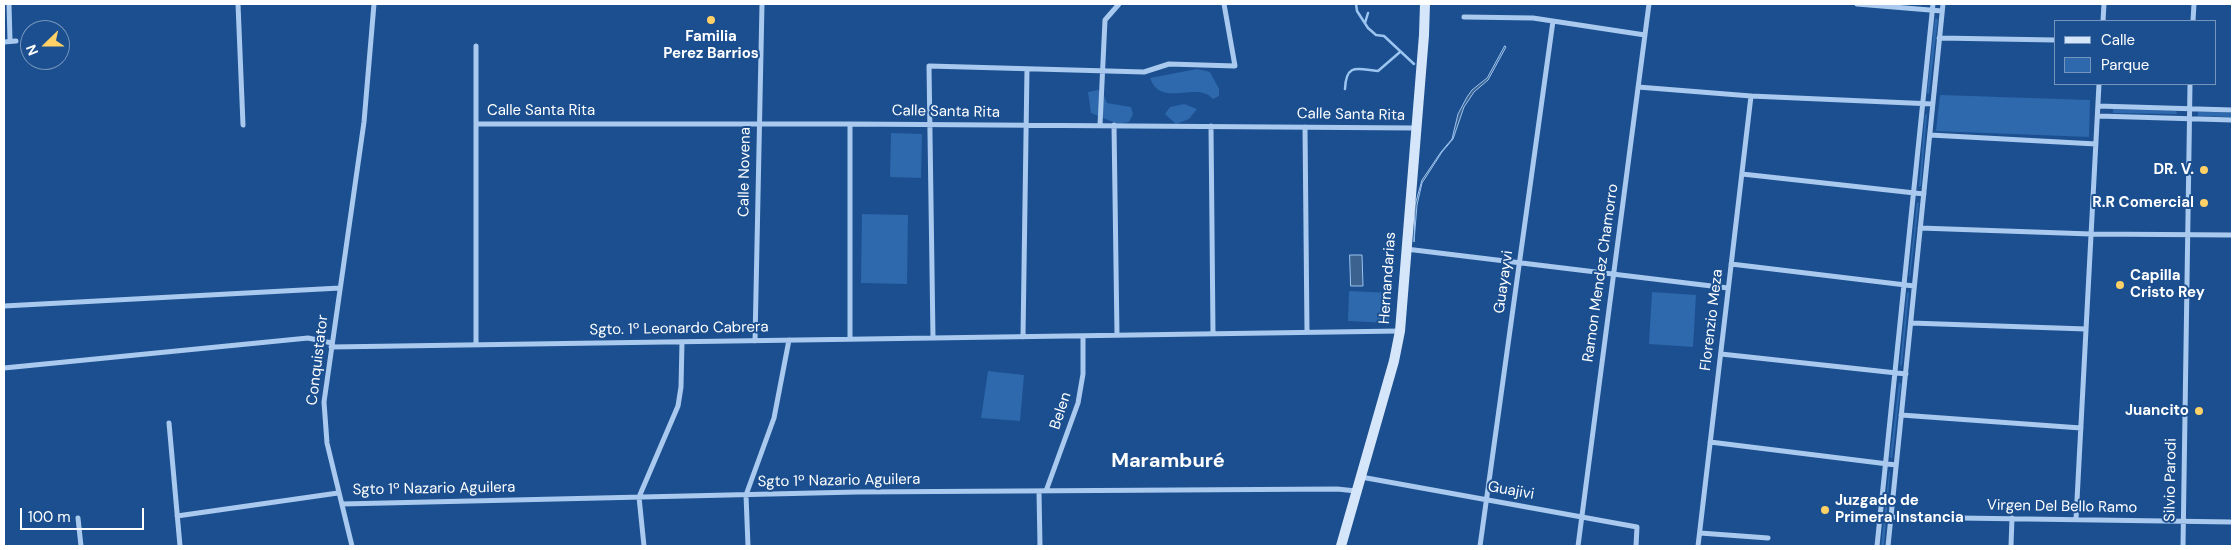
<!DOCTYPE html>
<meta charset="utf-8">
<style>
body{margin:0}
#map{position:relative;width:2236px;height:550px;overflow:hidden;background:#1b4f8f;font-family:"DM Sans",sans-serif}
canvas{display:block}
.frame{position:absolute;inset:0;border:5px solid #fff;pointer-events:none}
.legend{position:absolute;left:2054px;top:20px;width:162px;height:65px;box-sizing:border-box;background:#1b4f8f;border:1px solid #7695bc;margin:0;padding:6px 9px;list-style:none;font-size:15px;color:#fff}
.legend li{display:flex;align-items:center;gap:10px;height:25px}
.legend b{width:25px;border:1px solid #7695bc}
.north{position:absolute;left:20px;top:20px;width:50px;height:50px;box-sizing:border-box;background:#1b4f8f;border:1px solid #7695bc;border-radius:50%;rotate:248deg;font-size:14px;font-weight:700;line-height:20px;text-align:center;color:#fff}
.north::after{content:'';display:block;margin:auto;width:18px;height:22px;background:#ffd166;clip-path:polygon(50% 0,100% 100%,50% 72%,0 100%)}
.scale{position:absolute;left:20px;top:508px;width:124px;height:22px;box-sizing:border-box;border:2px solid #fff;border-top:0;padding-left:6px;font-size:15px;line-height:18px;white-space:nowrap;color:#fff;-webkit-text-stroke:4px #1b4f8f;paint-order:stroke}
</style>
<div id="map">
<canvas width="2236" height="550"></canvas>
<div class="frame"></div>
<ul class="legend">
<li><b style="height:6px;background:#d6e6fa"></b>Calle</li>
<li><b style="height:14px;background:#2e69ad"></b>Parque</li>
</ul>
<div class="north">N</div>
<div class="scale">100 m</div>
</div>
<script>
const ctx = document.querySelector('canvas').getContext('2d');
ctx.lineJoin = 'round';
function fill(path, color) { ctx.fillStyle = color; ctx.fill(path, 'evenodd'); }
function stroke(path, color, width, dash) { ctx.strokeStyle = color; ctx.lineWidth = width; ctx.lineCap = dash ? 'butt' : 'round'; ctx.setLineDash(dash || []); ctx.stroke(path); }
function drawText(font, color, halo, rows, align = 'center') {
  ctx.font = font + ' "DM Sans",sans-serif'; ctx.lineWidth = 4; ctx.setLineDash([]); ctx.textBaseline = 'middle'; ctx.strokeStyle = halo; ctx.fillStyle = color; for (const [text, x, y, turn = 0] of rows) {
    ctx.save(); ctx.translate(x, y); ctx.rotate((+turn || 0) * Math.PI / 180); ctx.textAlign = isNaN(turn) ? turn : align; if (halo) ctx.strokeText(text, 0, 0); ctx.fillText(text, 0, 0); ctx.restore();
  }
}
const green = new Path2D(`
 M1935,18L1938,19L1929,94L1927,93Z
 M1197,69L1210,72L1219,89V96L1213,99C1197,80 1161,109 1150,78Z
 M1098,90L1103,93L1107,103L1131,107L1133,114L1129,122L1118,124L1091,113L1088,92Z
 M1940,95L2090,100L2089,137L1936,131Z
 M1184,104L1197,109L1189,119L1176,124L1165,114L1170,107Z
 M2113,109L2176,111L2177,114L2113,113Z
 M2198,111L2232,113V117L2198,116Z
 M1927,114L1921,186L1919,187L1925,115Z
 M891,133L922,134L921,178L890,177Z
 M1917,202L1919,203L1910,277L1909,276Z
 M862,214L908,215L907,284L861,283Z
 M1349,291L1391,293L1389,323L1348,321Z
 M1652,292L1696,295L1693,347L1649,344Z
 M1909,292L1902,365L1900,366L1907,293Z
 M988,371L1024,375L1020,421L981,418Z
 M1899,382L1901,384L1892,459L1890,457Z
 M1890,471L1884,546H1881L1889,472Z`);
const water = new Path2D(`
 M1505,46L1506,47L1488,80L1474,92L1464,107L1453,139L1442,152L1422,183L1417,205L1414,242L1415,205L1422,180L1441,152L1452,139L1458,114L1467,97L1472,90L1487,78Z
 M1350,255H1362L1363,286H1351Z`);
const stream = new Path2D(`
 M1356,4L1357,11L1368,28L1376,35L1384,36L1414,64
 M1365,23L1368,13
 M1345,89C1346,61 1360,70 1378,71L1400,52`);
const street = new Path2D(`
 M9,4L10,41
 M238,4L243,125
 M1857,4L1942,11
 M1464,17L1533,18L1645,35
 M2103,21L2104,4
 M2193,21L2194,4
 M1939,38L2055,40
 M4,42L16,41
 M1638,87L1751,96L1933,104
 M2098,106L2232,110
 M2098,116L2232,120
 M477,124H850L1415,128
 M1100,125L1105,20L1119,4
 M1114,125L1117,335
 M1211,126L1213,334
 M1305,127L1307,332
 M1930,135L2096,144
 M1742,174L1924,194
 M1920,228L2091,234L2232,235
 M1406,249L1728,288
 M1731,264L1914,286
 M4,306L340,288
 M1911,323L2086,329
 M1023,337L1027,69
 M933,338L929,66L1144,72L1169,64L1235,66L1224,4
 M850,339V124
 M755,341L762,4
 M476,345V46
 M331,347L1400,331
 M1721,354L1906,374
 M4,368L308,338L332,343
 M1901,415L2081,428
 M169,423L180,546
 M1710,442L1896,465
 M1361,477L1637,527L1636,546
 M1039,491L1040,546
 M1046,491L1078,403L1083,374V336
 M342,504L857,492L1337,489L1356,491
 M177,516L338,493
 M1891,517L2232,522
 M78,518L81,546
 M2076,519L2099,84
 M1700,533L1768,538
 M352,546L327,443L324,402L364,122L374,4
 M644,546L639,497L678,406L681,387L682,342
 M748,546L746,495L774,418L789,340
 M1480,546L1553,21
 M1578,546L1649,4
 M1698,546L1751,96
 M1877,546L1933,4
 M1888,546L1943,4
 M2011,546L2012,518
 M2183,546L2190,84`);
const secondary = new Path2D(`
 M1341,546L1394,361L1400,331L1424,35L1425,4`);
const markers = [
 [711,20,5,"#ffd166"],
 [2204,170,5,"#ffd166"],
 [2204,203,5,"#ffd166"],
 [2120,285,5,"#ffd166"],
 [2199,411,5,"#ffd166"],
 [1825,510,5,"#ffd166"]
];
const poiNames = [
 ["Familia",711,37,"center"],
 ["Perez Barrios",711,54,"center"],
 ["DR. V.",2194,170],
 ["R.R Comercial",2194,203],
 ["Capilla",2130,276,"left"],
 ["Cristo Rey",2130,293,"left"],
 ["Juancito",2189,411],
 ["Juzgado de",1835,501,"left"],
 ["Primera Instancia",1835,518,"left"]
];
const streetNames = [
 ["Calle Santa Rita",541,111],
 ["Calle Santa Rita",946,112,1],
 ["Calle Santa Rita",1351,115,1],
 ["Calle Novena",745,172,-89],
 ["Ramon Mendez Chamorro",1601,273,-82],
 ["Hernandarias",1388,278,-86],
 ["Guayayvi",1504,282,-82],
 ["Florenzio Meza",1712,320,-83],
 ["Sgto. 1º Leonardo Cabrera",679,329,-1],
 ["Conquistator",318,360,-83],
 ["Belen",1061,411,-72],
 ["Silvio Parodi",2171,480,-89],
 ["Sgto 1º Nazario Aguilera",839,481,-1],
 ["Sgto 1º Nazario Aguilera",434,489,-1],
 ["Guajivi",1511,491,10],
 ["Virgen Del Bello Ramo",2062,507,1]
];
const districtNames = [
 ["Maramburé",1168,462]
];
fill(green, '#2e69ad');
fill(water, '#3c6290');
stroke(water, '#9cc4f0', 1);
stroke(stream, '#9cc4f0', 2.5);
stroke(street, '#a9c9ee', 5);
stroke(secondary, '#d6e6fa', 10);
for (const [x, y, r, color] of markers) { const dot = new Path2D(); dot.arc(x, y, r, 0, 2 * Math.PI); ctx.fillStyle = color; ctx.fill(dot); stroke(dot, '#1b4f8f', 2); }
drawText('bold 15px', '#fff', '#1b4f8f', poiNames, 'right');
drawText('15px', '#fff', '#1b4f8f', streetNames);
drawText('bold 20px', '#fff', '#1b4f8f', districtNames);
</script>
